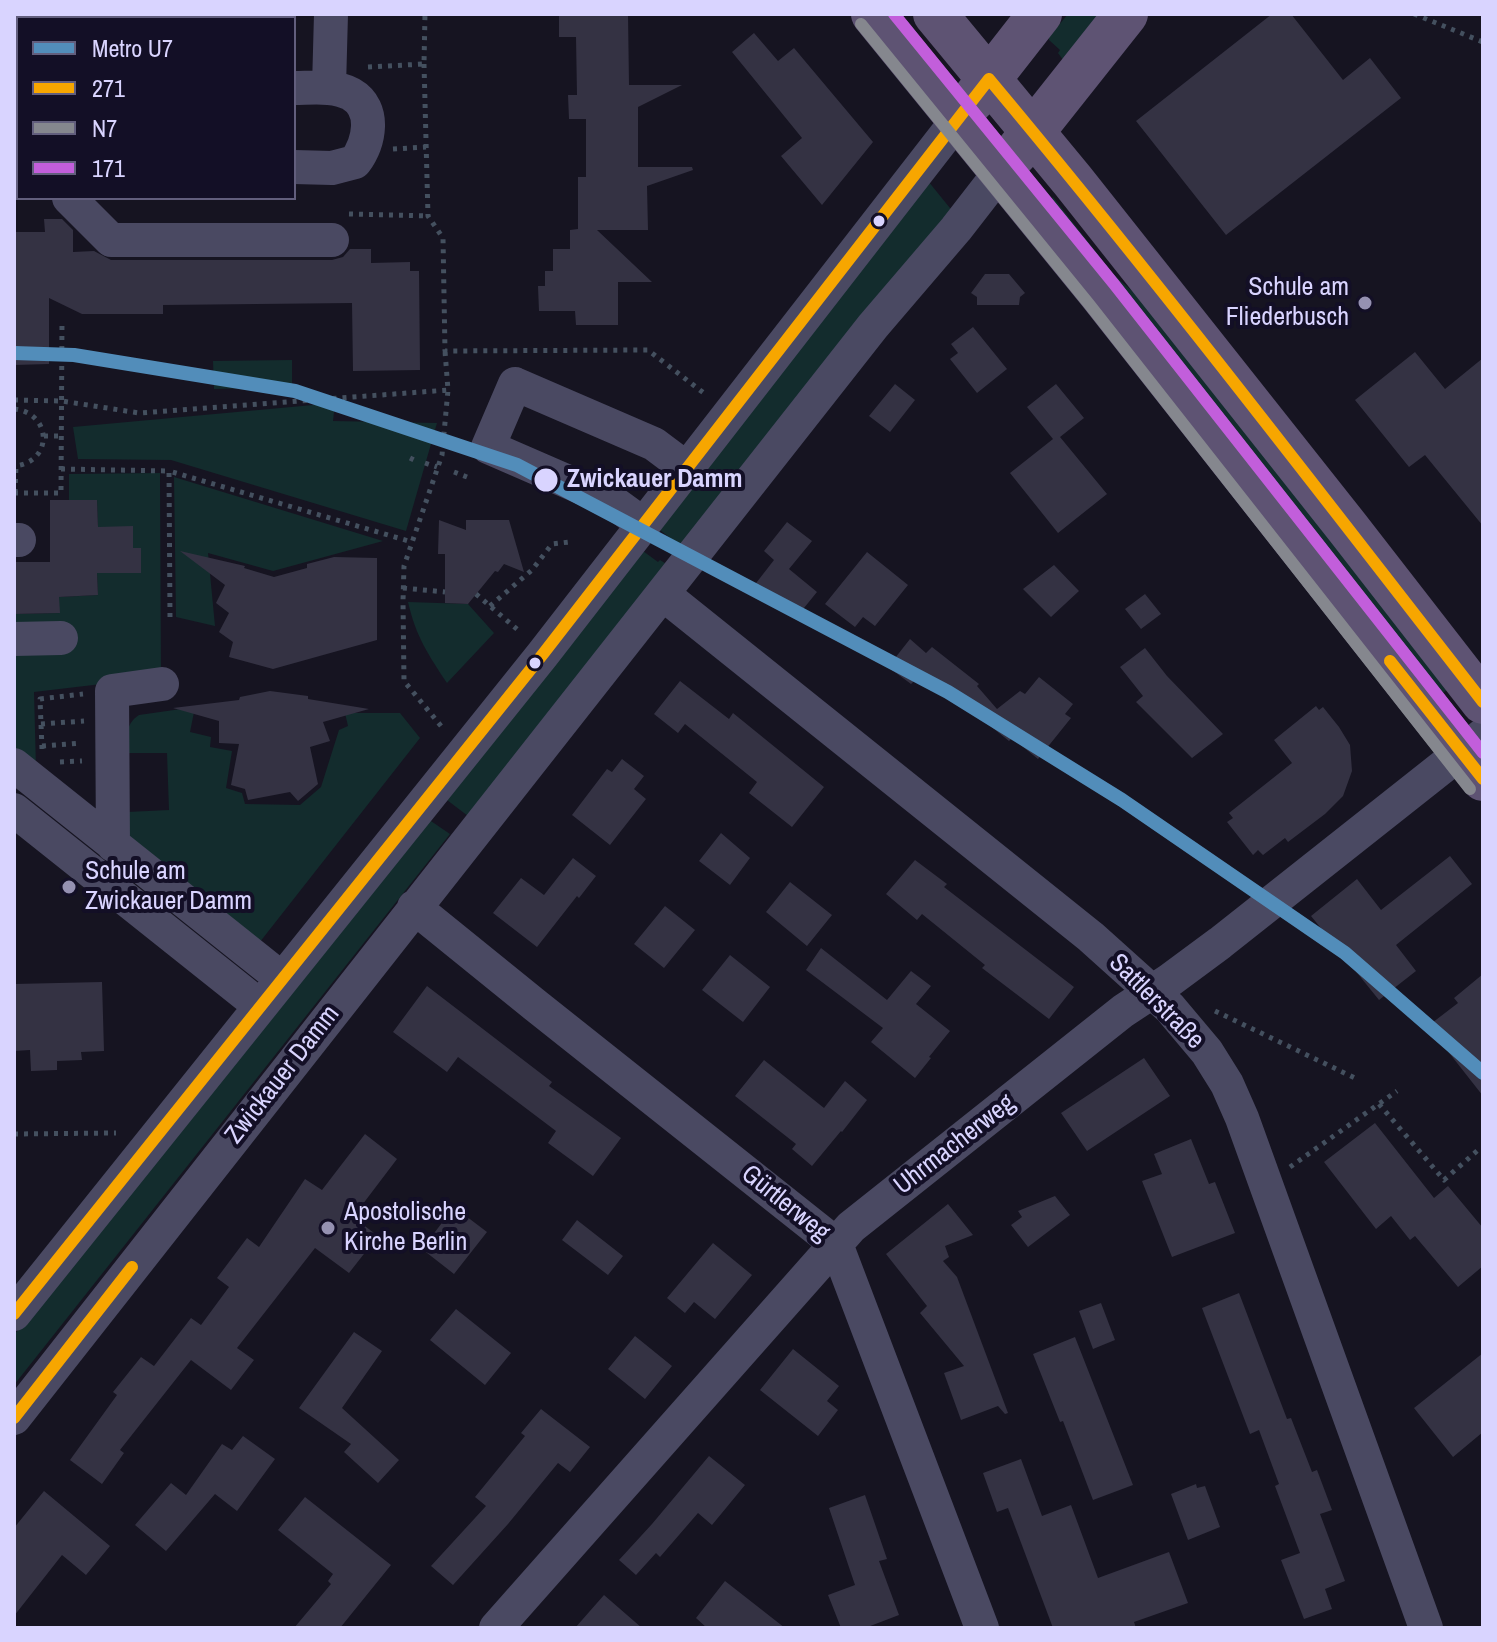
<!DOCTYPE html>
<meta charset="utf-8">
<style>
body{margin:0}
#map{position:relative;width:1497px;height:1642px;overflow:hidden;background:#161421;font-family:"Archivo Narrow",sans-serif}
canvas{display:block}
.frame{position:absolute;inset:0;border:16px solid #d9d4ff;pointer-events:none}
.legend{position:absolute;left:16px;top:16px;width:280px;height:184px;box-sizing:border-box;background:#130f26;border:2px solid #625e7d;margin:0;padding:10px 14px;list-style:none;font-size:24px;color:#d9d4ff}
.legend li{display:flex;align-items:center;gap:16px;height:40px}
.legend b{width:40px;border:2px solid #625e7d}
</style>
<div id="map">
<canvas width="1497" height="1642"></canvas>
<div class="frame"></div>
<ul class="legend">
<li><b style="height:10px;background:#528dba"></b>Metro U7</li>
<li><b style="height:10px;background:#f7a600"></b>271</li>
<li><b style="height:10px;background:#85878e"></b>N7</li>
<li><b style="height:10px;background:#c25edb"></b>171</li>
</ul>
</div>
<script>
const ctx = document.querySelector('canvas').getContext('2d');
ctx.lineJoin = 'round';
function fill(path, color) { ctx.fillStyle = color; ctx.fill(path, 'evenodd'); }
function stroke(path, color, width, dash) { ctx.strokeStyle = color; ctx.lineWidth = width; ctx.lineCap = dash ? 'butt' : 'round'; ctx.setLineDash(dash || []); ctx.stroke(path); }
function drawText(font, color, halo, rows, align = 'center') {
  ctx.font = font + ' "Archivo Narrow",sans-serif'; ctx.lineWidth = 8; ctx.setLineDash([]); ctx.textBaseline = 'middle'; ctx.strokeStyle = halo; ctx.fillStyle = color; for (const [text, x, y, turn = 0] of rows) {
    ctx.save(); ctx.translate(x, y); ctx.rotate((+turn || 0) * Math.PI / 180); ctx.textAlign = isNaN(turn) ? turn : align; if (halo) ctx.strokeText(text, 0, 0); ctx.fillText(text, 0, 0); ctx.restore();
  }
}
const green = new Path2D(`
 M1068,14H1104L1069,68L1058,53L1060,50L1049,40V37Z
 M924,176L954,213L678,552L671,546L674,541L660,530Z
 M1053,197L1114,275L1154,310L1454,685L1436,698L1045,207Z
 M292,360V387L214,389L213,361Z
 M335,403L333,421L437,423L406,531L171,460L78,459L73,427Z
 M160,473L161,677L34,692L36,768L14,751V614L59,613V597L98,595L97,573H141V548H133V527H98L97,500H69V474Z
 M174,477L383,541L273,571L208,553L215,626L176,617Z
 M643,551L658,562L660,560L668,565L468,816L443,797Z
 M408,602L468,604L494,633L447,683C428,654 416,637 408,602Z
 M195,707L190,732L211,737L210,747L232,751L226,788L242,793L245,804L300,805L321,787L339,730L348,726L345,713H400L420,738L256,947L128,844L127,812L169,810L167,753H126C127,737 125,724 139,715Z
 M425,817L450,834L14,1385V1335Z`);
const building = new Path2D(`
 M559,14H628L629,85H682L638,107V167H692L693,170L647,186L648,230H597L652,282H618V325H576L575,311H539L538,286H545V271H553V249H570V230L578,229V177H586V119H569L568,95H577L576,37H559Z
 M1272,14H1291L1343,80L1370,58L1401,98L1226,235L1136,121Z
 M754,33L778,61L794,48L873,142L822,205L781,156L802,138L732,52Z
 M44,219H62L73,230V252L94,251L111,260H332L343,257L350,249H371V263L410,262V271H419L420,370L353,371L352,303L163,305V314H82L49,298V364L14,365V232H45Z
 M985,274H1009L1025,293L1020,297L1019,305H977V297L971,293Z
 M973,327L1007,369L977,393L950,359L958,353L951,344Z
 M1415,352L1445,389L1483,358V526L1425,455L1409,467L1355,400Z
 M895,384L915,400L890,432L869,416Z
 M1056,384L1084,418L1060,437L1107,494L1058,533L1010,473L1053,439L1027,407Z
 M50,500H97L98,527L133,526V548H141V573H97L98,595L59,597L60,613L14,614V562H50Z
 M439,520L466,530V520H509L524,572L504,564L498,572L495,571L468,604L445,603V554H438Z
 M787,522L812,541L789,569L817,592L795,619L753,587L774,560L764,551Z
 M180,551L245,566L244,568L274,577L307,568V564L334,557L377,558V640L273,669L229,657L233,642L219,632L229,613L216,603L225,585Z
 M867,552L908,585L875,626L863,617L855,627L825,604Z
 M1054,565L1079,591L1051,617L1023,589Z
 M1145,594L1161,614L1141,629L1125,609Z
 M910,639L926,653L932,647L979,684L977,686L997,709L1020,691L1025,694L1039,677L1073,704L1065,714L1071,718L1038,759L1012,738L1009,741L923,672L911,684L888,667Z
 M1145,648L1167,676L1223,734L1192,758L1136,702L1143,696L1120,667Z
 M680,681L729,719L733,713L824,787L792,827L749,793L757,782L685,724L678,733L654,714Z
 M270,691L308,696V699L369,709L323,722L330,741L310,747L318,784L298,801L290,792L248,800L245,789L231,785L239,744L219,743V721L173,708L239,700L240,697Z
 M1316,706L1319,710L1323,707L1339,727L1350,745L1352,771L1343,796L1325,814L1288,842L1285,838L1263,855L1258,850L1253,855L1227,822L1233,818L1229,813L1292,763L1274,740Z
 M622,759L644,776L634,789L646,799L610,845L572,815L607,769L612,772Z
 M721,833L750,858L730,885L699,861Z
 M1450,856L1472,884L1396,945L1416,971L1379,1000L1311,916L1357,879L1381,910Z
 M573,858L596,876L579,898L577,896L537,947L493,913L521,878L544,895Z
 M915,860L947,884L944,887L1074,987L1049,1019L982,968L985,965L922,914L917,920L886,894Z
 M790,882L832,915L807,946L766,912Z
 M665,906L695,930L664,968L634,944Z
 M821,948L887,1000L911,971L931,986L916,1004L950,1031L929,1057L931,1058L915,1078L871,1042L883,1028L806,970Z
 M730,955L770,987L743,1022L702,990Z
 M1483,974V1096L1428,1026L1458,1003L1454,998Z
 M102,982L104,1051L81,1052L82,1060L57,1061V1070L31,1071L30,1050L14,1051V984Z
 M427,986L552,1082L549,1086L621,1138L593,1176L548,1143L556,1131L458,1057L447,1072L393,1032Z
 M1144,1058L1170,1096L1087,1151L1061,1113Z
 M764,1060L824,1108L845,1081L867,1100L842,1132L841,1131L812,1166L792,1149L796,1144L735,1096Z
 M1375,1123L1434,1198L1448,1186L1483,1228V1266L1458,1287L1415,1236L1410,1240L1391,1216L1376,1229L1324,1162Z
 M365,1134L397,1159L353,1217L378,1236L349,1273L315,1248L237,1348L254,1360L231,1390L191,1360L120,1450L124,1453L102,1484L70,1460L117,1395L113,1392L141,1357L154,1366L191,1318L201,1325L229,1287L217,1278L247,1238L259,1247L305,1179L322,1190Z
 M1191,1139L1209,1184L1215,1182L1235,1233L1172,1257L1142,1181L1162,1174L1154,1154Z
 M1055,1196L1070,1215L1028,1247L1011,1225L1022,1217L1018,1211Z
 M948,1204L973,1235L945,1246L949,1257L943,1261L957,1277L1008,1413L1005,1414L998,1406L961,1420L944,1373L964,1366L920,1313L927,1306L886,1254Z
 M454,1207L487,1232L454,1274L422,1249Z
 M577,1220L623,1256L608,1275L562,1240Z
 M713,1243L752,1275L715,1319L694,1302L685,1313L667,1298Z
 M1239,1293L1287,1419L1291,1418L1312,1472L1317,1470L1332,1510L1320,1514L1345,1581L1325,1589L1332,1609L1304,1619L1281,1560L1300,1553L1275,1486L1279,1484L1259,1430L1250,1434L1202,1308Z
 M1101,1303L1115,1340L1093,1349L1079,1311Z
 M456,1309L511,1353L485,1385L430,1340Z
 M354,1332L382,1351L342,1408L399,1460L378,1483L344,1452L351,1444L299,1408Z
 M635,1336L672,1366L645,1399L608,1369Z
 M1075,1337L1133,1485L1093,1500L1063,1421L1060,1422L1033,1354Z
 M793,1349L839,1386L827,1401L838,1410L818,1436L760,1390Z
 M1483,1353V1432L1453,1457L1414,1408Z
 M541,1409L590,1447L570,1472L558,1463L508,1524L453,1585L431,1566L486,1506L475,1497L525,1436L521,1433Z
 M243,1436L275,1459L237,1511L215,1494L166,1551L135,1525L171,1483L186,1495L222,1444L232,1450Z
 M709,1456L745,1485L712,1525L698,1513L660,1557L656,1553L636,1575L619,1560L652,1524Z
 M1021,1459L1042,1516L1071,1505L1098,1578L1169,1552L1188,1603L1134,1622L1136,1628H1053L1008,1508L997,1512L983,1473Z
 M1196,1484L1197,1488L1205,1486L1220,1527L1188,1540L1171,1494Z
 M44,1491L110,1546L86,1575L62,1555L14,1616V1528Z
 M865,1495L887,1559L879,1561L899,1615L865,1628H841L828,1595L855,1585L829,1508Z
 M305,1497L391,1565L340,1628H294L331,1584L328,1581L333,1574L278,1530Z
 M725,1581L785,1628H707L696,1618Z
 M604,1595L642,1628H575Z`);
const path = new Path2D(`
 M198,14L204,18
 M1414,14L1483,42
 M424,64L428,216L443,238L445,351L648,350L705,394
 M368,67L424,64L425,14
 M393,149L426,147
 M349,214L428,216
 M14,400L62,401L139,413L448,390
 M14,409C53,413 53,463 14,466
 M44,436H62
 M410,458L414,460
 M425,463L437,467
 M61,469L169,471
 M454,472L467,477
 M14,493H61L62,320
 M15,493L16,466
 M403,588L445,592
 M476,594L518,630
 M490,606L532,570L552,544L569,542
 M170,617L169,471L412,542
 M41,724L84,721
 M441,726L404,681L403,601L404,566L442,455L448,390L445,351
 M42,746L81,743
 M42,749L40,699L83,694
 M60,762L82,761
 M1215,1011L1355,1078
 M1379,1104L1444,1180L1478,1150
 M14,1134L116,1133
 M1290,1167L1397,1091`);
const minor = new Path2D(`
 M71,14L74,18
 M40,18V14
 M329,87L331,14
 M294,88C312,88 334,85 351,94C377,109 369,143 355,162L332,168L294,167
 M69,198L111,240H332
 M643,524L610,500L488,447L515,384L654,444L686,468
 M14,540H19
 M663,594L1091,937L1170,1008L1207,1052L1227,1084L1242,1118L1426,1628
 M14,639L61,638
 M14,765L281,978
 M14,810L260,1006
 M113,845L112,691L162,684
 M414,907L535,1005L836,1244L982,1628
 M14,1314L543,654L959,118
 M14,1418L873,326L956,229L1001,171
 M496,1628L851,1227L1123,1011L1170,980L1220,943L1483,735`);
const major = new Path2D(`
 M873,14L1101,294L1483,779
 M935,14L1073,181L1347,527L1483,702
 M972,101L1040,14
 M1015,154L1126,14`);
const bus1 = new Path2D(`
 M1390,661L1483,779
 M14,1314L543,654L989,79C1159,282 1320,493 1483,702
 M14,1418L132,1267`);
const bus2 = new Path2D(`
 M861,24L1089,304L1470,789`);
const bus3 = new Path2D(`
 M894,14L1114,284L1483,753`);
const metro1 = new Path2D(`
 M14,353L74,355L295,391L517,465L948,692L1122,800L1345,953L1483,1073`);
const markers = [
 [879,221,7,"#d9d4ff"],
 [1365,303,8,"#9591b1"],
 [546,480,13,"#d9d4ff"],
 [535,663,7,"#d9d4ff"],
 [69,887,8,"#9591b1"],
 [328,1228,8,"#9591b1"]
];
const poiNames = [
 ["Schule am",1349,288,"right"],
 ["Fliederbusch",1349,318,"right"],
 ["Schule am",85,872],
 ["Zwickauer Damm",85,902],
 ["Apostolische",344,1213],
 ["Kirche Berlin",344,1243]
];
const stopNames = [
 ["Zwickauer Damm",567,480]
];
const streetNames = [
 ["Sattlerstraße",1156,1002,45],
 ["Zwickauer Damm",283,1075,-52],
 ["Uhrmacherweg",955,1145,-38],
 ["Gürtlerweg",785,1204,39]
];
fill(green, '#132c2d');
fill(building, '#343243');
stroke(path, '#44505f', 5, [4, 6]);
stroke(minor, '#4a4962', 34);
stroke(major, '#5e5373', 44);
stroke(bus1, '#f7a600', 12);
stroke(bus2, '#85878e', 12);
stroke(bus3, '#c25edb', 12);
stroke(metro1, '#528dba', 14);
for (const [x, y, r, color] of markers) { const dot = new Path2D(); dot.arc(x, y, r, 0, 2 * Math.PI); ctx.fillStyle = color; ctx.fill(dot); stroke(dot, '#130f26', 3); }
drawText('26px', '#d9d4ff', '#130f26', poiNames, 'left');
drawText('bold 26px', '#d9d4ff', '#130f26', stopNames, 'left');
drawText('26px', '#d9d4ff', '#130f26', streetNames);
</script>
